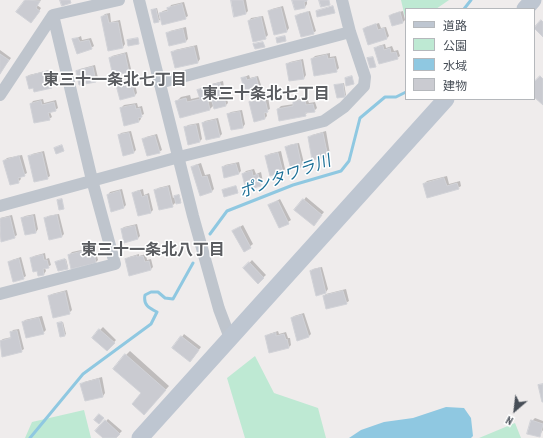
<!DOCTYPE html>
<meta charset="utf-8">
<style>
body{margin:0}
#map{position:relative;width:543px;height:438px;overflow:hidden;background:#efecec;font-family:"PT Sans Narrow","Noto Sans JP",sans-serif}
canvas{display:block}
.legend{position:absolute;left:405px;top:8px;width:130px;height:92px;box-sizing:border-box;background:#fff;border:1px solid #b5b8bc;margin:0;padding:5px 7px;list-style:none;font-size:12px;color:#474e57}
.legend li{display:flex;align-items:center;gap:8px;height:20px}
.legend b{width:20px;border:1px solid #b5b8bc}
.north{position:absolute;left:495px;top:390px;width:40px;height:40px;-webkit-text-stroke:3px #fff;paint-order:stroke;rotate:208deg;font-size:11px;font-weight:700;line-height:16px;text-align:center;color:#474e57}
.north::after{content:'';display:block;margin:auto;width:14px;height:18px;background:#474e57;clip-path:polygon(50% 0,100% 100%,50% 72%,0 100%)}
</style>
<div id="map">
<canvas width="543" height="438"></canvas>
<ul class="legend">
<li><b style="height:5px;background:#bec6d1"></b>道路</li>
<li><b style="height:11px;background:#bee9d3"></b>公園</li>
<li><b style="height:11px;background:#8fc8e1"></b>水域</li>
<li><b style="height:11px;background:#cacbd1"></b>建物</li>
</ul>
<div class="north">N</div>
</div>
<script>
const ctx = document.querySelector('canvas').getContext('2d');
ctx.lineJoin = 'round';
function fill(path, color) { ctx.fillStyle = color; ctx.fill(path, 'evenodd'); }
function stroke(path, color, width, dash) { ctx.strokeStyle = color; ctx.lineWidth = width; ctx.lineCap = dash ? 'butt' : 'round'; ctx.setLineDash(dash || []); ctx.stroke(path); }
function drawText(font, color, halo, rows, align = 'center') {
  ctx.font = font + ' "PT Sans Narrow","Noto Sans JP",sans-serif'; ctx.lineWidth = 3; ctx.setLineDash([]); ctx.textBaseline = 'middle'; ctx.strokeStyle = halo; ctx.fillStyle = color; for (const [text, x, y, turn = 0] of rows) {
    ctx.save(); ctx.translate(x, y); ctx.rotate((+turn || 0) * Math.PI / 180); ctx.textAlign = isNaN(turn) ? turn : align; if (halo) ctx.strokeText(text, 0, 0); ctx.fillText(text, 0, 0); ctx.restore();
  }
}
const green = new Path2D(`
 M401,0H449L436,9H406L405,17Z
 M255,356L274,393L318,408L326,438H245L227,378Z
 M84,410L91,438H25L32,422Z
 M515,423L521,438H479Z`);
const water = new Path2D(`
 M446,407L464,408L471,418L473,436L471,438H349L361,430L384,422L413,418Z`);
const shadow = new Path2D(`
 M26,0H41L37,5L41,8L34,19L18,12Z
 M232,0H246L248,11L246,13Z
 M293,0H307V4L305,7L295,9Z
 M184,2L188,16L185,18L160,13L163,11L169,9L171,5Z
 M283,6L289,28L287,31L269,11L272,9Z
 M157,8L160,20L155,22L152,10Z
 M310,11L316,31L313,33L297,16L299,14Z
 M403,11L405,20L403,22L390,16L392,14Z
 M110,13L111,22L120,20L125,44L123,47L102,17L105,14Z
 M263,16L268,35L265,38L249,21L251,18Z
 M379,23L381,28L386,27L389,36L387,38L364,29L366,27Z
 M186,27L188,39L186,41L170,45L167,34L170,31Z
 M81,36L82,40L91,38L94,46L91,48L73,40Z
 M385,44L386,48L392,46L394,51L398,50L400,56L397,58L376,48L378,46Z
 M197,45L200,59L198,62L173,53L175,50Z
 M0,50L11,58L0,72Z
 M127,52L131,69L129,71L110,59L112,56Z
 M330,53V57L336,56L339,68L336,71L312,59L315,56Z
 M303,59L306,75L304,78L287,64L290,62Z
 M95,65L98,78L95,81L77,71L80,69Z
 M50,70L54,84L52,87H34L27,77L29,75Z
 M249,75L250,78L258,76L262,88L259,90L242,78Z
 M134,79L137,93L134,96L117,85L120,83Z
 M223,81L224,87L227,86L229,92L226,95L228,103L226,105H214L210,109L177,101L181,97L190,95L191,99L200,97L198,91L202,87L209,85V87L212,84Z
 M344,83L346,95L345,96L336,85Z
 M268,97L270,109L266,111L267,116L265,118L254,121L250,102L253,100Z
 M307,98L309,103L315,102L317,108L314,111L308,112L305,115L278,109L281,106L294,104V102L296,100Z
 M43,99L44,103L56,100L58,108L55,110L50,112L52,117L49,119L31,104L33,101Z
 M137,103L138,107L142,106L144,114L140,116L141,119L138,122L121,108L124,105Z
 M242,110L245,124L243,127L228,114L231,112Z
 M218,118L222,134L220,136L207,139L203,123L205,121Z
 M199,123L202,139L200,141L185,128L188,125Z
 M131,131L136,150L134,152L119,136L121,133Z
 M326,131L330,154L328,157L309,138L312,135Z
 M157,134L162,150L159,152L144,139L146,137Z
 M299,143L304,163L302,166L292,168L286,148L289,145Z
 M44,151L50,176L47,178L30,157L32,154Z
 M281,151L285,169L283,172L266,157L269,154Z
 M22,155L27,173L20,177L21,179L18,182L4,161L7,158Z
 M239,162L241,171L238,174L223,168L225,165Z
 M201,163L205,175L210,174L214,189L212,191L192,168L195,165Z
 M254,169L256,174L261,172L263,182L261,185L247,189L243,174L246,171Z
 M447,176L449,184L460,181L461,186L458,188L424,184L427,181Z
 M170,185L173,198L179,194L181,201L176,202L172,206L156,190L158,188Z
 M236,186L238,192H237L223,190Z
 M122,189L126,205L124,207L108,195L110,192Z
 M143,189L144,195L149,193L153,210L151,212L133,193L136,191Z
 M306,197L324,212L316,222L304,200Z
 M280,199L291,220L280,227L269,205Z
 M35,214L38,229L36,232L26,234L22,218L25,216Z
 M59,214L64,234L62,236L45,219L48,216Z
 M12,215L17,235L14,237L1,241L0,234V218Z
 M137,224L140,236L137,239L122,229L124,227Z
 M243,225L253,244L244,251L233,231Z
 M95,247L98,260L96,262L69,255L72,252Z
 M45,253L46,259L49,258L51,265L45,268L46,271L44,274L31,258L34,256Z
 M139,254V256L146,254L147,260L151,259L153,267L151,269L126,259L129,257Z
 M21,257L26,276L23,278L9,262L12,260Z
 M66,259L68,267L67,268L56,262Z
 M252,260L266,275L258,282L245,268Z
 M322,267L328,289L326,292L317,294L311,272L313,269Z
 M346,289L349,301L346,303L324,296L326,294Z
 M67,290L72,310L69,313L49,296L52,294Z
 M304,313L311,334L308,337L292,318L294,316Z
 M42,316L46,330L43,333L23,323L25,320Z
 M63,322L66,334L65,335L58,324Z
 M103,327L116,340L107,350L93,337Z
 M19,329L24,349L21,351L0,341L3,339L12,337L11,333L13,330Z
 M278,331L279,334L286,332L288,338H290L291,345L289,347L266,336L269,334Z
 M184,334L201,347L193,358L182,337Z
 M130,351L169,386L148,410L126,355Z
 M102,377L105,393L103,396L85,400L82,384L84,382Z
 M535,418L543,421V430L539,436L532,421Z
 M108,419L122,431L115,438H105L97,431Z`);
const stream = new Path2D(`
 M464,9L471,0
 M210,234L227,211L293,185L341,171L349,161L360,118L385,97H396L406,92
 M30,438L83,374L151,324L157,312C149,308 143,305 145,295L151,292H158L165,298L173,299L193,263`);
const building = new Path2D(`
 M25,0L40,1L36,8L40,11L31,23L16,12Z
 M60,0H70L71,3L62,6Z
 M231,0H243L246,14L234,17Z
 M292,0H307V1L304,2L305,8L295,10Z
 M319,0H329L330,5L321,7Z
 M182,4L186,19L162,25L159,13L168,11L167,8Z
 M333,6L335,13L317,17L316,11Z
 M281,8L287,32L274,35L268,11Z
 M156,9L159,22L154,23L151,10Z
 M308,12L314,34L301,37L295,16Z
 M400,12L403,23L392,26L389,16Z
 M107,15L109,23L118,22L123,48L108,51L101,17Z
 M261,17L266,39L253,42L248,21Z
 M541,20L543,22V37L534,28Z
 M376,24L378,30L384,28L387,39L368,45L363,29Z
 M183,29L186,42L169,46L166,33Z
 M285,36L286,41L277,43L276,38Z
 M78,38L80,42L89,40L92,49L77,54L72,39Z
 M138,38L139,44L128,46L127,40Z
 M263,42L265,47L255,49L253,44Z
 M383,46L384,50L390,48L391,53L396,52L398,59L379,64L374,48Z
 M194,47L198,63L175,68L171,52Z
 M0,54L9,60L0,74Z
 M125,54L129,72L113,76L109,58Z
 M327,55L328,59L334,58L337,72L314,76L311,59Z
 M373,57L376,67L370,68L367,58Z
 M301,61L304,79L289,81L286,64Z
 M93,67L96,82L79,85L76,71Z
 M48,71L52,88L34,92L33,88L29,89L26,77Z
 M352,76L354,84L346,86L345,78Z
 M540,76L543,79V105L534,97V82Z
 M246,77L247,80L256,77L260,91L246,95L241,78Z
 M131,81L135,96L120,100L116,85Z
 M220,83L222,89L225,88L227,96H224L226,106L214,109L208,86Z
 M343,84L345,97L337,98L334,85Z
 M205,88L210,110L180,118L175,101L186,98L187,102L200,99L197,90Z
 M265,99L268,112L264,113L265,119L254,122L249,102Z
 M305,100L306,105L313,104L315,112L305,113L306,116L279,121L277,109L293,106V102Z
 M41,101L42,105L54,102L56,111L48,113L50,120L34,123L30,104Z
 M135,105L136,109L140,108L142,117L138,118L139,122L124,126L120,108Z
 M240,112L243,128L231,130L227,114Z
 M216,120L220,137L206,140L202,123Z
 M196,125L200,142L188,145L184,127Z
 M129,133L134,153L123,156L118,135Z
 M323,133L328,157L312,160L308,137Z
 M155,136L160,153L147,156L142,139Z
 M297,144L302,167L291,169L285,147Z
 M62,145L64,151L56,154L54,148Z
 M42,153L48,179L34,182L28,156Z
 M278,153L283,172L270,176L265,156Z
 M19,156L25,176L18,178L19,183L10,185L3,161Z
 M236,164L239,174L224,178L222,167Z
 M198,165L202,177L207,176L212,192L200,196L191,167Z
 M252,171L253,176L258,174L261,186L246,190L242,174Z
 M444,178L447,186L457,183L459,189L427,198L423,184Z
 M236,186L238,193L224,197L222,190Z
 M168,187L173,207L159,210L154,190Z
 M120,191L124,208L111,212L107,195Z
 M140,191L142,197L147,195L151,213L138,216L132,193Z
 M179,195L181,203L176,204L174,196Z
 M62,199L64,209L59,210L57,200Z
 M303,199L322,215L314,226L294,210Z
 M278,201L289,224L279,228L268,205Z
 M57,215L62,237L49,240L44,218Z
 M33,216L36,233L25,235L21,218Z
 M10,217L15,238L1,242L0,219Z
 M135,226L138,239L124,243L121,229Z
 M240,227L251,248L244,252L232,231Z
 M93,249L96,263L71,269L68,255Z
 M43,255L44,260H47L49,268L43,269L44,275L38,276L37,271L33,272L30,258Z
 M137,256V257L143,256L145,262L149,261L151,270L129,276L125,259Z
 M19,259L24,279L13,282L8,262Z
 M65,259L68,269L58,271L55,262Z
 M249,262L264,278L258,284L243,268Z
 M320,268L326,293L316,296L310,271Z
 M343,291L347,304L326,309L323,296Z
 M65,292L70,314L53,318L48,296Z
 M302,315L309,337L297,341L291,318Z
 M39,318L44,334L26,338L22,322Z
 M62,322L65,336L60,337L57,323Z
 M99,329L115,343L107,351L92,338Z
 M17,331L22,352L2,357L0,341L11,338L10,332Z
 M276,333V336L284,334L286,340L287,339L289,348L269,353L265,336Z
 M181,336L199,350L190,362L172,348Z
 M125,354L166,390L144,415L132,404L141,393L113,369Z
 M99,379L103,397L85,401L80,384Z
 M543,384V402H542L538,385Z
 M99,414L104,418L99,424L94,420Z
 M105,420L120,434L116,438H103L95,431Z
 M531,420L543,424L540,437L527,434Z`);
const street = new Path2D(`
 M139,0L193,216L219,309L230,338
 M159,83L350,32
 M0,95L53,15L119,0
 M0,206L179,157L324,121L344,107L364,86L365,77L350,32L342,0
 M0,294L115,264L92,180L53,15`);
const secondary = new Path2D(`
 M525,9L533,0
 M140,438L446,99`);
const neighbourhoodNames = [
 ["東三十一条北七丁目",115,80],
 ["東三十条北七丁目",266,94],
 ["東三十一条北八丁目",153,250]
];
const waterNames = [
 ["ポンタワラ川",285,177,-20]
];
fill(green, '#bee9d3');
fill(water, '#8fc8e1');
fill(shadow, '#0003');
stroke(stream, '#8fc8e1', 3);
fill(building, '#cacbd1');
stroke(building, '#d1d2d7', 1);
stroke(street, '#bfc5cd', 12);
stroke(secondary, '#bec6d1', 17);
drawText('bold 16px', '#5a5c60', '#fff', neighbourhoodNames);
drawText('italic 16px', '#1b6f96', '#fff', waterNames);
</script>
